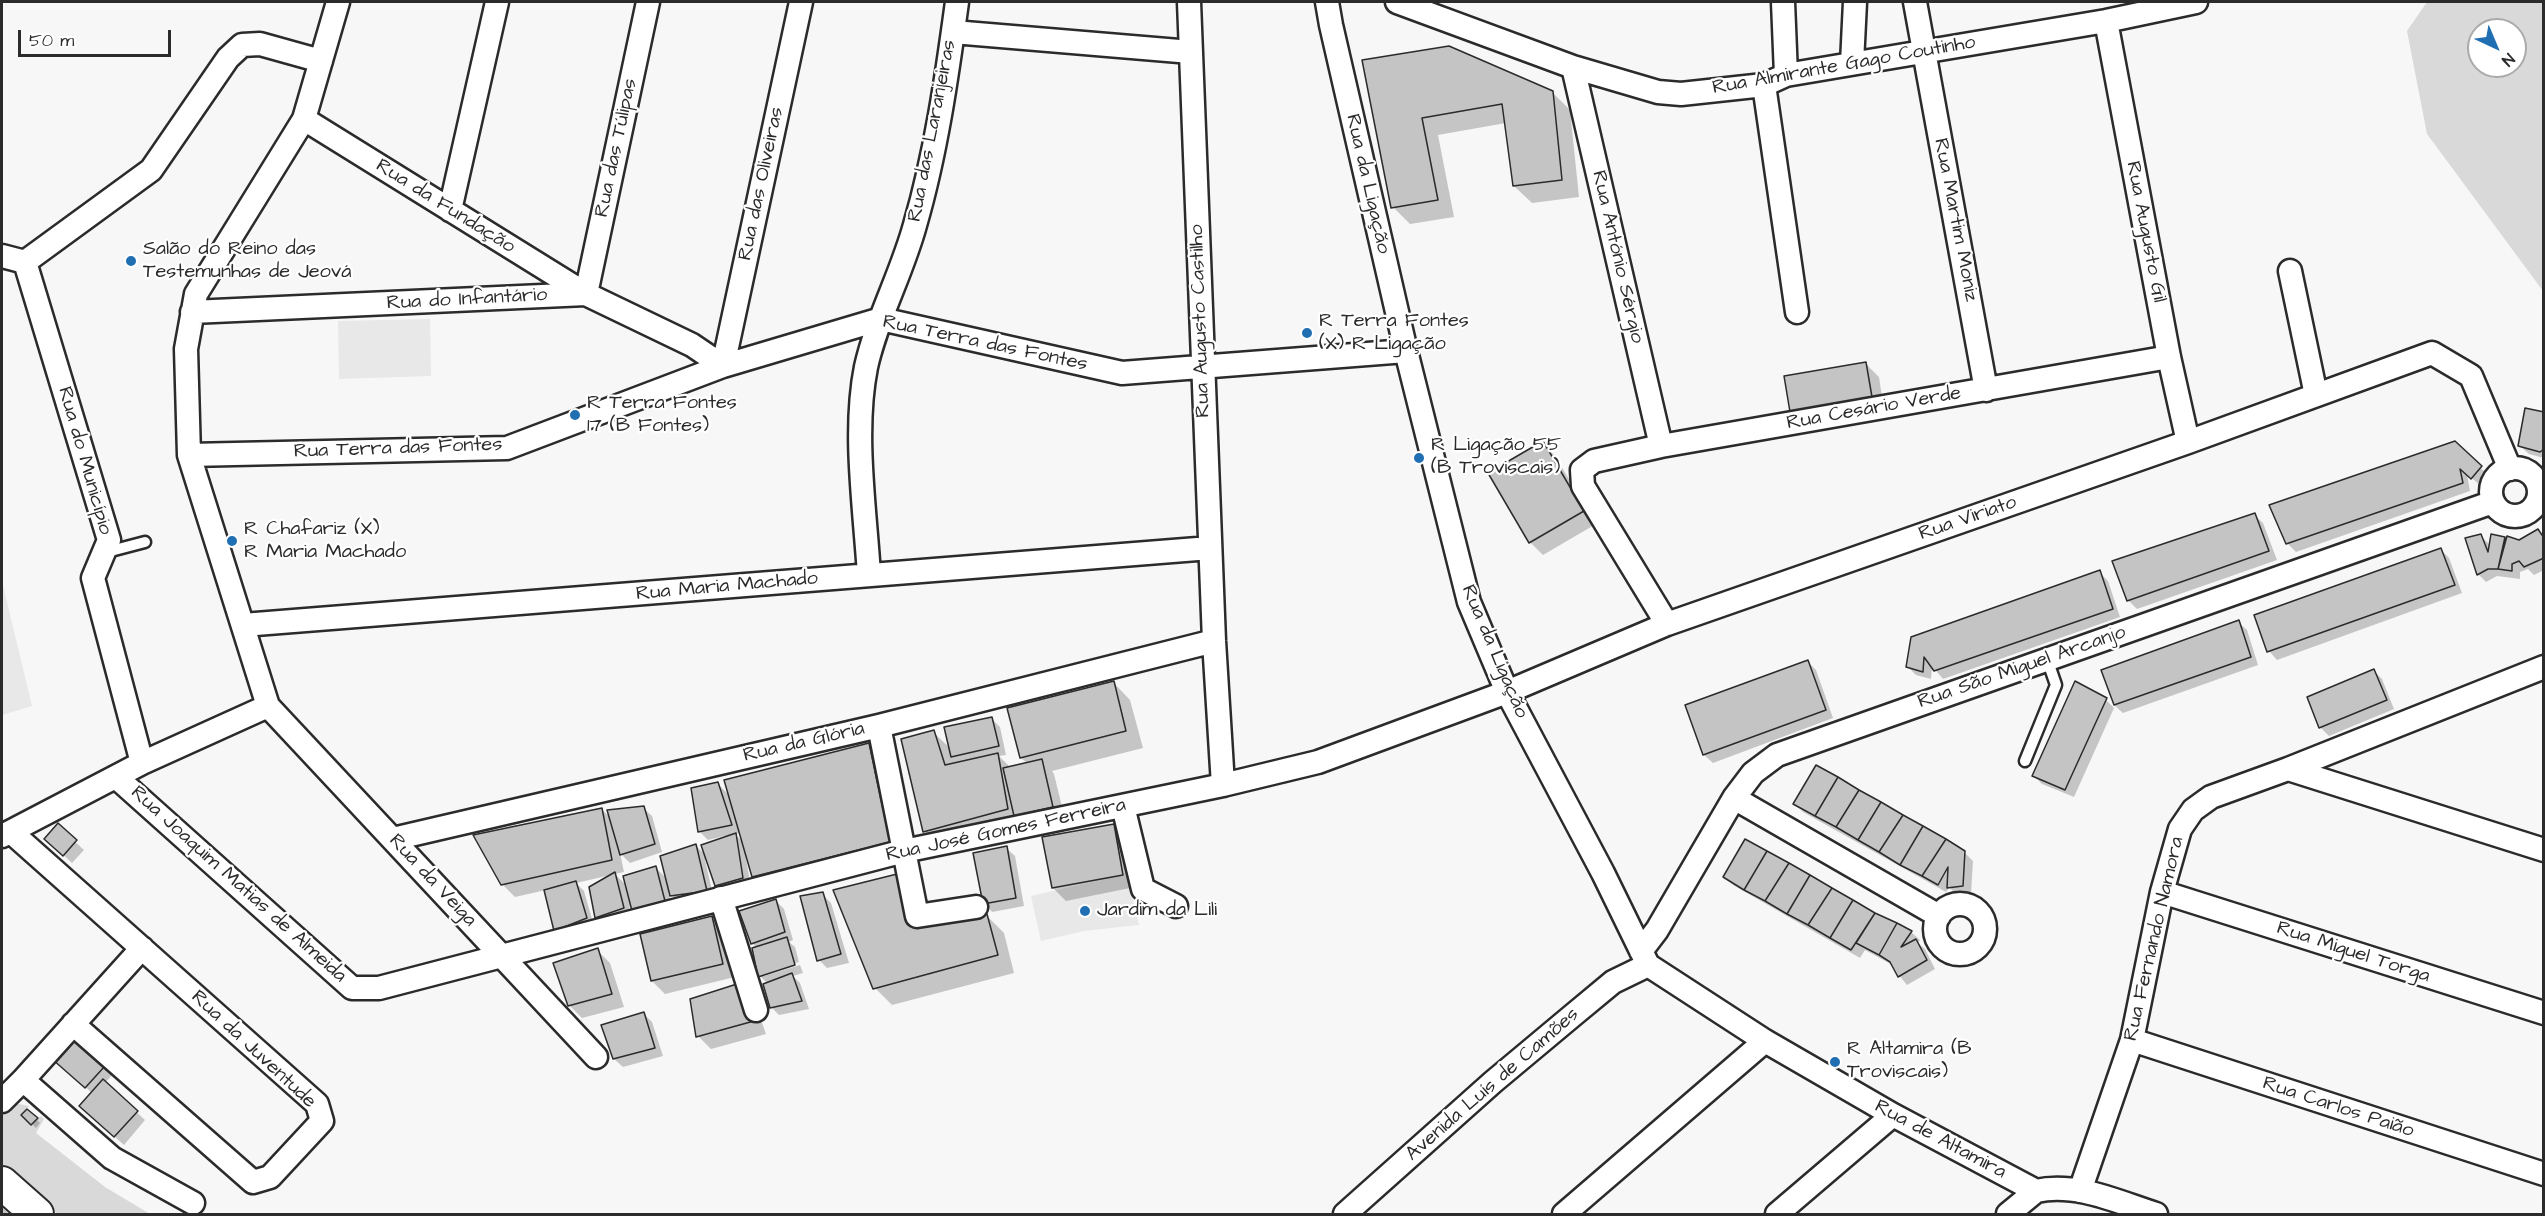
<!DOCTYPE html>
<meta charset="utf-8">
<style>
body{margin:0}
#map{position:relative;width:2545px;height:1216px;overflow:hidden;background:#f7f7f7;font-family:"Architects Daughter",sans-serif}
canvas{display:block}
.frame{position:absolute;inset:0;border:3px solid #2b2b2b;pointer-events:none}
.north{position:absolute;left:2467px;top:18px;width:60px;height:60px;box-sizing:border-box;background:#fff;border:2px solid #aaa;border-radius:50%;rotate:136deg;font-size:16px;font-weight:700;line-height:24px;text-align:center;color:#2b2b2b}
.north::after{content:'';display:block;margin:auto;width:21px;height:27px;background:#1f6fb2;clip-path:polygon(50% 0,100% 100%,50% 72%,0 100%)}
.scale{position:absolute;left:18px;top:30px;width:153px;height:27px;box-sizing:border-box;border:3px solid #2b2b2b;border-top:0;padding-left:8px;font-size:18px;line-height:21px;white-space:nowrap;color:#2b2b2b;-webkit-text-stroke:4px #fff;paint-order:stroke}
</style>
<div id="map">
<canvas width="2545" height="1216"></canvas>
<div class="frame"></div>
<div class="north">N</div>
<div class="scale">50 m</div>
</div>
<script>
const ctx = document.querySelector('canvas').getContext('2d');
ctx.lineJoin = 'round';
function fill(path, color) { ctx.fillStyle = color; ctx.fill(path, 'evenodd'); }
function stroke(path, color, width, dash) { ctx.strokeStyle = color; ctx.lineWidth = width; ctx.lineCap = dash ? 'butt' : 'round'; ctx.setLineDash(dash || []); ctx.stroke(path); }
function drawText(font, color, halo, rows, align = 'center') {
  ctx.font = font + ' "Architects Daughter",sans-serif'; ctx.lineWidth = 4.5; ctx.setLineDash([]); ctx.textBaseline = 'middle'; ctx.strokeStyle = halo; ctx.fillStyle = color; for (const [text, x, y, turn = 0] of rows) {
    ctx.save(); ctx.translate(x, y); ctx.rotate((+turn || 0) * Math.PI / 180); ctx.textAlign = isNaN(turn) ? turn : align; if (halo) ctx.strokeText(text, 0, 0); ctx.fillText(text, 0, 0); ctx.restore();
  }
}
const built = new Path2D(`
 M430,319L431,376L339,379L338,321Z
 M2,581L32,706L2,715Z
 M1127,874L1139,925L1084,931L1041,941L1031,896Z`);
const green = new Path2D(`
 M2427,2H2543V291L2427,134L2407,31ZM2479,30H2515V66H2479Z
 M19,1104L29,1106L21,1115L31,1125L41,1116L44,1119L36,1133L105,1187L150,1214H58L2,1166V1115L10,1106Z`);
const shadow = new Path2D(`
 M1364,62L1552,92L1570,110L1579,197L1532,203L1514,186L1506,123L1438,135L1454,217L1410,224L1393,207Z
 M1866,364L1879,377L1884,410L1804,424L1791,411Z
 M2544,414V458L2529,454L2520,446Z
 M1542,443L1555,456L1596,524L1543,555L1530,542L1490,474Z
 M2454,443L2489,476L2481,486L2467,474L2470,491L2296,552L2288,544L2271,506Z
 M2254,515L2263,523L2277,560L2137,609L2129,601L2114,562Z
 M2538,531L2544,537V570L2534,575L2528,569L2520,572V579L2497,576L2486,582L2478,574L2481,536L2490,545L2504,539L2507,542L2519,541Z
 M2441,550L2449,558L2462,593L2277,660L2269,651Z
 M2099,572L2108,581L2120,617L1943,679L1932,666L1931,679L1916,675L1908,667L1913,638Z
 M2238,622L2247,630L2258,665L2123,713L2115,706L2103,671Z
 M1807,661L1816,670L1833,718L1713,763L1704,755L1687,706Z
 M2374,671L2382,679L2394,709L2329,736L2321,728L2309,698Z
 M1113,682L1130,700L1143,748L1052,771L1054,774L1065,819L941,848L924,831L933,732L951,749L991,718L1000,727L1006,755L999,756L1011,768L1028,764L1021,758Z
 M2106,700L2114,708L2074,797L2042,784L2033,775Z
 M868,745L886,762L906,859L771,893L753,876L748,859H746L751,887L724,894L716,885L708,860H705L714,899L680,903L668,892L673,909L642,919L629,906L632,917L604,926L596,917L611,875L576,883L584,891L594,926L563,938L555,930L546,890L515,897L502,884L601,809L612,819L643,808L652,816L662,852L630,863L620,853L624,872L615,874L627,886L656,868L667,879L696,846L707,856L725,838L724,836L708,840L699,831L718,784L730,796ZM741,833L744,843L735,834Z
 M1795,803L1964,852L1973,861L1971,894L1957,895L1949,887L1946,892L1803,812Z
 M58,826L84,850L72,863L55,847Z
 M1113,826L1126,839L1135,887L1066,901L1053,888Z
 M1006,848L1015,856L1024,906L992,912L984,903Z
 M1725,877L1874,914L1911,932L1920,940L1918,943L1925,949L1935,969L1907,985L1889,963L1865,950L1860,958L1733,885Z
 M822,894L831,903L849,963L827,968L819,960Z
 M776,901L784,909L793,940L789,942L795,947L799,962L764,973V976L800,965L803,973L793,976L800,983L809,1009L779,1015L771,1007L768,984L760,976L757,948L752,943Z
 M986,915L1004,933L1014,973L892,1005L875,988L924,924Z
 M712,918L725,931L735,977L665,994L652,981Z
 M597,950L610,963L624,1007L582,1018L569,1005Z
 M753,997L766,1034L711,1049L698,1036Z
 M644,1014L652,1022L663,1056L623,1067L614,1059Z
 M63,1067H104L112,1075L105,1083L145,1120L124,1145L89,1114L92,1093Z
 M27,1111L40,1123L36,1128L23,1115Z
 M2,1207L9,1214H2Z`);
const building = new Path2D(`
 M1449,46L1553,91L1562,180L1513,186L1502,104L1422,118L1438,200L1391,208L1362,60Z
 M1866,362L1872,397L1790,412L1784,376Z
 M2525,408L2544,412V449L2540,452L2518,446Z
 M1543,441L1584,511L1529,543L1488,473Z
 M2455,441L2482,466L2471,479L2460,469L2463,483L2286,544L2269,505Z
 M2255,513L2269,551L2127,601L2112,561Z
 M2538,529L2544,538V558L2524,567L2519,561L2512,564V571L2498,569L2507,536L2519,540Z
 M2481,534L2488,552L2491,534L2505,537L2498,569H2488L2477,575L2465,538Z
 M2441,548L2455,585L2267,652L2254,615Z
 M2100,570L2113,609L1934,671L1924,657L1923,672L1906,667L1911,637Z
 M2239,620L2251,657L2114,705L2101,670Z
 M1808,660L1826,710L1703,755L1685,705Z
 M2374,669L2387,700L2319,728L2307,697Z
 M1114,681L1126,731L1020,758L1007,708Z
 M2075,681L2107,698L2065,790L2032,776Z
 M992,717L999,746L951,757L944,727Z
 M934,730L945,765L998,753L1008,809L923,832L901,739Z
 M869,743L890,842L752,877L724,780Z
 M1042,759L1053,807L1014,816L1003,768Z
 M1816,765L1838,777L1815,816L1793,804Z
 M1838,777L1859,790L1836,827L1815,816Z
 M718,782L732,825L698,832L691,788Z
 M1859,790L1881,802L1858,840L1836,827Z
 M1881,802L1903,815L1879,852L1858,840Z
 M644,806L655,844L620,855L607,810Z
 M602,808L612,860L501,885L473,835Z
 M1903,815L1923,826L1900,865L1879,852Z
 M58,823L77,840L63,856L44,839Z
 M1114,824L1123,875L1052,888L1042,837Z
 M1923,826L1946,839L1922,876L1900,865Z
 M736,833L743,878L715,886L701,845Z
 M1745,839L1767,851L1744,890L1723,877Z
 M1946,839L1965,851L1963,886L1947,888L1948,867L1938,885L1922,876Z
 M696,844L707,891L670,896L660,856Z
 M1007,846L1016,898L983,904L973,853Z
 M1767,851L1789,863L1765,901L1744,890Z
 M1789,863L1810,875L1787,914L1765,901Z
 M656,866L665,901L632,911L623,876Z
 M615,872L624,908L595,918L589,887Z
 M897,874L913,925L987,914L998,955L873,989L833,890Z
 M1810,875L1832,888L1808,925L1787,914Z
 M576,881L587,918L554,931L544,890Z
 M1832,888L1853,900L1830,938L1808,925Z
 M823,892L841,954L817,961L800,896Z
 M776,899L785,932L751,944L739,911Z
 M1853,900L1875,913L1851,950L1830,938Z
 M1875,913L1897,923L1879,955L1856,943Z
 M712,916L723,964L651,981L640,934Z
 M1897,923L1912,931L1901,947L1916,939L1927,960L1898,977L1890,962L1879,955Z
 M787,937L795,965L758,977L752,948Z
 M598,948L612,994L568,1006L553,963Z
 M792,973L802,1001L770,1008L763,984Z
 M740,983L754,1021L696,1037L690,999Z
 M644,1012L655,1048L613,1059L601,1025Z
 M72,1037L105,1066L85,1088L52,1059Z
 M103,1079L138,1111L114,1137L79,1106Z
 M27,1109L38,1118L31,1125L21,1115Z`);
const lane = new Path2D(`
 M103,553L145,542
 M2025,761L2056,685L2047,659`);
const street = new Path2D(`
 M338,2L304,119L196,294L186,349L189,455L268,706L596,1057
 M1189,2L1214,641L1223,785
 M1327,2L1331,25L1406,351L1469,602L1507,692L1603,873L1648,965
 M1397,2L1573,67L1658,92L1681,94L1764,85L1786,75L2106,21L2196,2
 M1783,2L1786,75
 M1915,2L1986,390
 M2106,21L2169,357L2188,442
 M953,32L1191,52
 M1852,63L1855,2
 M1573,67L1661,446
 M1764,85L1797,312
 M304,119L586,294L692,345L723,366L801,2
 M450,210L497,2
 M2,256L25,262L151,170L228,58L242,45L260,44L321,61
 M25,262L109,540L93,578L142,763
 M2290,271L2316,395
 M586,294L648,2
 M192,312L586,294
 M189,455L507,448L723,366L881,319L1122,373L1406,351
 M2491 492a24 24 0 1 1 48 0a24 24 0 1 1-48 0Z
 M869,575C865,509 853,432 866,367C877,318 902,273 915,225C936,153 947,76 957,2
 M1667,624L1583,486L1582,470L1594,461L1661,446L2169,357
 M243,625L1210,548
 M879,726L917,916L976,907
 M2288,769L2544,850
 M116,777L352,988H379L904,851L1223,785L1318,762L1507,692L1667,624L2188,442L2432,353L2471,376L2510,469
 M1734,798L1939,916
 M1123,806L1143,889L1176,906
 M11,832L317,1104L322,1121L270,1177L253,1182L73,1024
 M2,836L142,763L268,706
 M393,839L879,726L1214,641
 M2162,892L2544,1013
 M721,898L756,1010
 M1935 929a25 25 0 1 1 50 0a25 25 0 1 1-50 0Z
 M1641,951L1657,930L1734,798L1753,773L1777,755L2493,502
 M1648,965L1765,1041L1893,1115L2036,1191C2076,1182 2118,1202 2156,1214
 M2132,1040L2544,1174
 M23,1080L112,1158L193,1203
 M2,1101L23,1080L142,948
 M2080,1191L2132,1040L2162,892L2180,829L2193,810L2211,797L2288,769L2544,667
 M1345,1214L1493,1082L1572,1016L1613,982L1648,965
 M1564,1214L1765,1041
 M1777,1214L1893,1115
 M2008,1214L2036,1191`);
const secondary = new Path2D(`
 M2,1183L37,1214`);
const markers = [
 [131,261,6,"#1f6fb2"],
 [1307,333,6,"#1f6fb2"],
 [575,415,6,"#1f6fb2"],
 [1419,458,6,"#1f6fb2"],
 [232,541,6,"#1f6fb2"],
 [1085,911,6,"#1f6fb2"],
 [1835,1062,6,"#1f6fb2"]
];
const streetNames = [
 ["Rua Almirante Gago Coutinho",1844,66,-10],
 ["Rua das Laranjeiras",933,131,-79],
 ["Rua das Túlipas",617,148,-78],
 ["Rua das Oliveiras",762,184,-78],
 ["Rua da Ligação",1367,184,77],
 ["Rua da Fundação",445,207,32],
 ["Rua Martim Moniz",1955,220,79],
 ["Rua Augusto Gil",2145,232,79],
 ["Rua António Sérgio",1617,257,77],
 ["Rua do Infantário",467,300,-3],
 ["Rua Augusto Castilho",1201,321,-92],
 ["Rua Terra das Fontes",985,344,12],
 ["Rua Cesário Verde",1874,409,-10],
 ["Rua Terra das Fontes",398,449,-2],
 ["Rua do Município",84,461,74],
 ["Rua Viriato",1968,519,-19],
 ["Rua Maria Machado",727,587,-5],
 ["Rua da Ligação",1494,652,67],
 ["Rua São Miguel Arcanjo",2022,668,-19],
 ["Rua da Glória",804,743,-13],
 ["Rua José Gomes Ferreira",1006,831,-12],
 ["Rua da Veiga",432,881,47],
 ["Rua Joaquim Matias de Almeida",238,885,42],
 ["Rua Fernando Namora",2155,939,-77],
 ["Rua Miguel Torga",2353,953,18],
 ["Rua da Juventude",253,1050,43],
 ["Avenida Luís de Camões",1493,1085,-41],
 ["Rua Carlos Paião",2338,1108,18],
 ["Rua de Altamira",1940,1140,28]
];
const poiNames = [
 ["Salão do Reino das",143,250],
 ["Testemunhas de Jeová",143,273],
 ["R Terra Fontes",1319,322],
 ["(X) R Ligação",1319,345],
 ["R Terra Fontes",587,404],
 ["17 (B Fontes)",587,427],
 ["R Ligação 55",1431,446],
 ["(B Troviscais)",1431,469],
 ["R Chafariz (X)",244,530],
 ["R Maria Machado",244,553],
 ["Jardim da Lili",1097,911],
 ["R Altamira (B",1847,1050],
 ["Troviscais)",1847,1073]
];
fill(built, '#e8e8e8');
fill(green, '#d9d9d9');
fill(shadow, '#0003');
fill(building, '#c4c4c4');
stroke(building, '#2b2b2b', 1.5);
stroke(lane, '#2b2b2b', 15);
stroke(street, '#2b2b2b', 27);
stroke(secondary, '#2b2b2b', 36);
stroke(lane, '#fff', 10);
stroke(street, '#fff', 22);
stroke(secondary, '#fff', 32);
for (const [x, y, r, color] of markers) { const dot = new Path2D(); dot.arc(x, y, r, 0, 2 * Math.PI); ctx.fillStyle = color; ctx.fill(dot); stroke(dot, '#fff', 2); }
drawText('20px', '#2b2b2b', '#fff', streetNames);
drawText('20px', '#2b2b2b', '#fff', poiNames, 'left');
</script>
